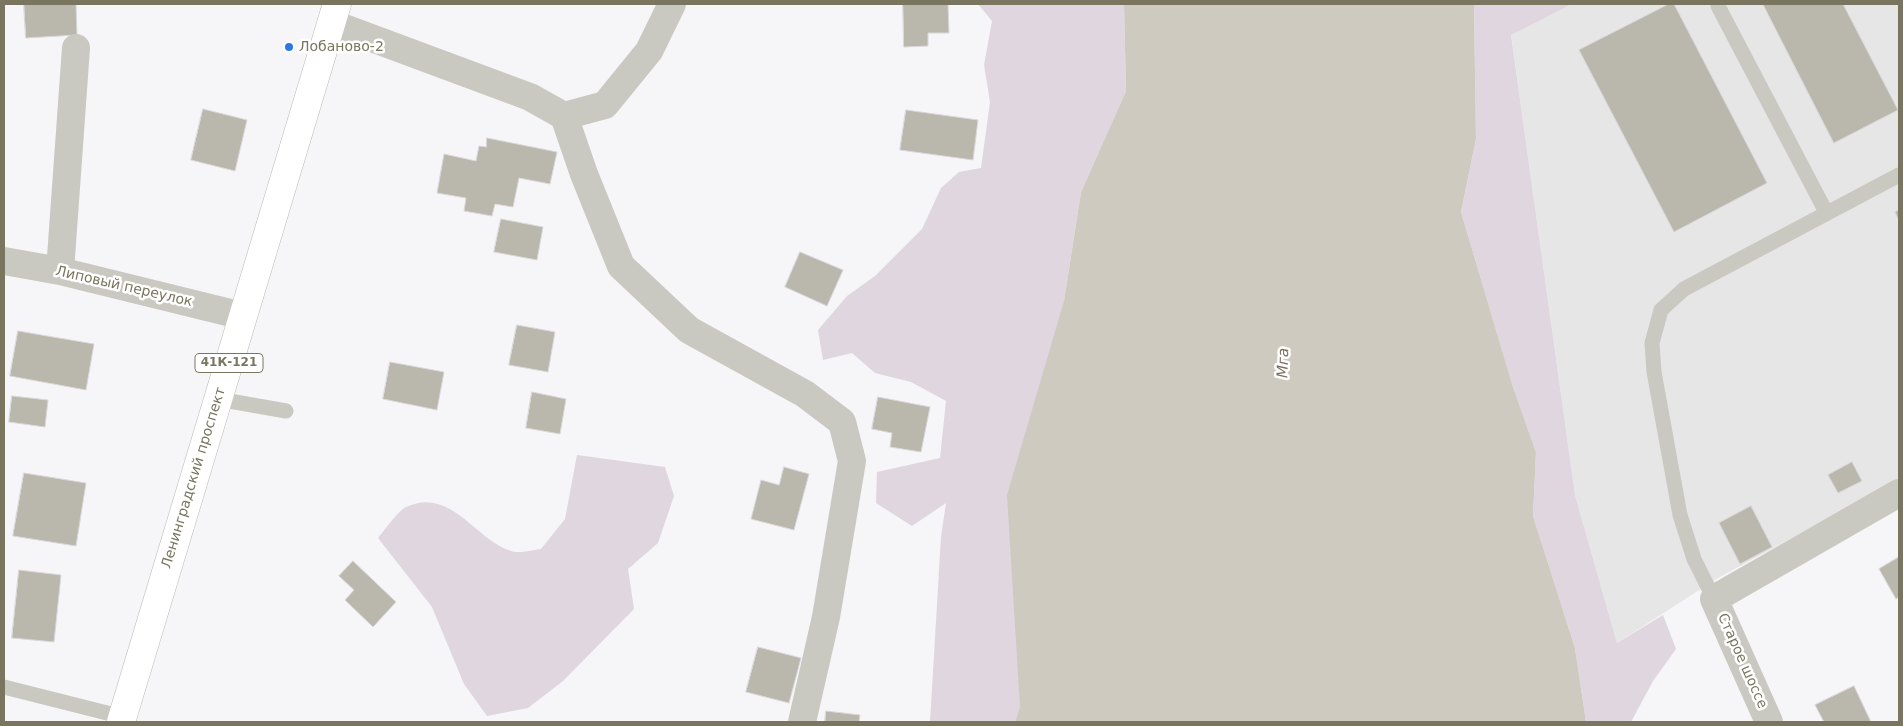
<!DOCTYPE html>
<meta charset="utf-8">
<style>
body{margin:0}
#map{position:relative;width:1903px;height:726px;overflow:hidden;background:#f6f5f8;font-family:"DejaVu Sans",sans-serif}
canvas{display:block}
.frame{position:absolute;inset:0;border:5px solid #7a755e;pointer-events:none}
</style>
<div id="map">
<canvas width="1903" height="726"></canvas>
<div class="frame"></div>
</div>
<script>
const ctx = document.querySelector('canvas').getContext('2d');
ctx.lineJoin = 'round';
function fill(path, color) { ctx.fillStyle = color; ctx.fill(path, 'evenodd'); }
function stroke(path, color, width, dash) { ctx.strokeStyle = color; ctx.lineWidth = width; ctx.lineCap = dash ? 'butt' : 'round'; ctx.setLineDash(dash || []); ctx.stroke(path); }
function drawText(font, color, halo, rows, align = 'center') {
  ctx.font = font + ' "DejaVu Sans",sans-serif'; ctx.lineWidth = 5; ctx.setLineDash([]); ctx.textBaseline = 'middle'; ctx.strokeStyle = halo; ctx.fillStyle = color; for (const [text, x, y, turn = 0] of rows) {
    ctx.save(); ctx.translate(x, y); ctx.rotate((+turn || 0) * Math.PI / 180); ctx.textAlign = isNaN(turn) ? turn : align; if (halo) ctx.strokeText(text, 0, 0); ctx.fillText(text, 0, 0); ctx.restore();
  }
}
const built = new Path2D(`
 M1572,4H1899V480L1718,578L1617,643L1575,495L1511,34Z`);
const green = new Path2D(`
 M978,4H1124L1126,91L1081,192L1064,301L1020,708L1015,722H930L941,537L946,503L912,526L876,503L877,472L940,458L946,401L911,382L875,373L852,353L823,360L818,330L847,296L875,276L922,229L941,188L959,172L981,168L990,102L984,65L992,21Z
 M1474,4H1572L1511,35L1575,495L1617,643L1663,615L1676,649L1653,681L1631,722H1586L1575,648L1533,516L1536,452L1513,387L1461,212L1476,139Z
 M577,455L665,467L674,496L658,543L628,569L634,609L563,681L528,708L487,716L464,684L432,607L378,538C384,531 398,511 406,507C451,486 475,540 511,551C518,554 533,550 541,549L565,519Z`);
const water = new Path2D(`
 M1124,4H1474L1476,139L1461,212L1513,387L1536,452L1533,516L1575,648L1586,722H1015L1020,707L1007,495L1064,301L1081,192L1126,91Z`);
const building = new Path2D(`
 M24,4H76L77,35L26,38Z
 M903,4H948L949,33H928V46L904,47Z
 M1669,4H1674L1767,183L1674,232L1579,50Z
 M1763,4H1843L1898,110L1834,143Z
 M203,109L247,120L235,171L191,160Z
 M906,110L978,120L973,160L900,150Z
 M487,138L557,152L550,184L519,178L513,207L495,204L492,216L464,211L466,198L437,193L444,154L476,161L479,146L486,147Z
 M1899,210V221L1895,212Z
 M501,219L543,227L537,260L494,252Z
 M800,252L843,270L827,306L785,287Z
 M517,325L555,332L548,372L509,365Z
 M18,331L94,344L86,390L10,376Z
 M390,362L444,372L437,410L383,399Z
 M532,392L566,399L560,434L526,428Z
 M12,396L48,400L45,427L9,422Z
 M878,397L930,407L921,452L890,447L892,433L872,429Z
 M1852,462L1862,481L1838,493L1828,475Z
 M784,467L809,474L794,530L751,519L761,480L779,485Z
 M24,473L86,483L76,546L13,536Z
 M1751,506L1772,547L1740,564L1719,523Z
 M1899,557V597L1896,599L1879,569Z
 M353,561L396,602L373,627L345,600L354,590L339,576Z
 M19,570L61,575L54,642L12,638Z
 M758,647L801,658L789,703L746,692Z
 M1854,686L1871,722H1824L1815,705Z
 M826,711L860,715L859,722H825Z`);
const service = new Path2D(`
 M1718,6L1826,212
 M218,399L286,411
 M1714,599L1694,559L1680,515L1654,372L1652,343L1661,310L1684,289L1899,175
 M4,687L123,717`);
const minor = new Path2D(`
 M331,23L530,97L564,116L584,174L621,266L689,330L805,394L842,422L852,461L826,617L802,722
 M564,116L605,105L649,51L672,4
 M4,261L60,271L243,316
 M60,271L76,48
 M1769,722L1714,599L1899,493`);
const primary = new Path2D(`
 M121,722L337,4`);
const markers = [
 [289,47,5,"#2a78e3"]
];
const shields = [
 [229,363,68]
];
const shieldNames = [
 ["41К-121",229,363]
];
const poiNames = [
 ["Лобаново-2",299,47]
];
const streetNames = [
 ["Липовый переулок",124,287,13],
 ["Ленинградский проспект",194,478,-73],
 ["Старое шоссе",1742,661,66]
];
const waterNames = [
 ["Мга",1284,363,-88]
];
fill(built, '#e7e6e6');
fill(green, '#dfd6df');
fill(water, '#cfcac0');
fill(building, '#bab7ad');
stroke(building, '#d8d8da', 1);
stroke(primary, '#bcbab3', 29);
stroke(service, '#c9c8c1', 15);
stroke(minor, '#c9c8c1', 28);
stroke(primary, '#fff', 28);
for (const [x, y, r, color] of markers) { const dot = new Path2D(); dot.arc(x, y, r, 0, 2 * Math.PI); ctx.fillStyle = color; ctx.fill(dot); stroke(dot, '#fff', 2); }
for (const [x, y, w] of shields) { const box = new Path2D(); box.roundRect(x - w / 2, y - 9.5, w, 19, 4); ctx.fillStyle = '#fff'; ctx.fill(box); stroke(box, '#7a755e', 1); }
drawText('bold 12px', '#7a755e', null, shieldNames);
drawText('14px', '#7a755e', '#fff', poiNames, 'left');
drawText('14px', '#7a755e', '#fff', streetNames);
drawText('italic 15px', '#7b705e', '#fff', waterNames);
</script>
